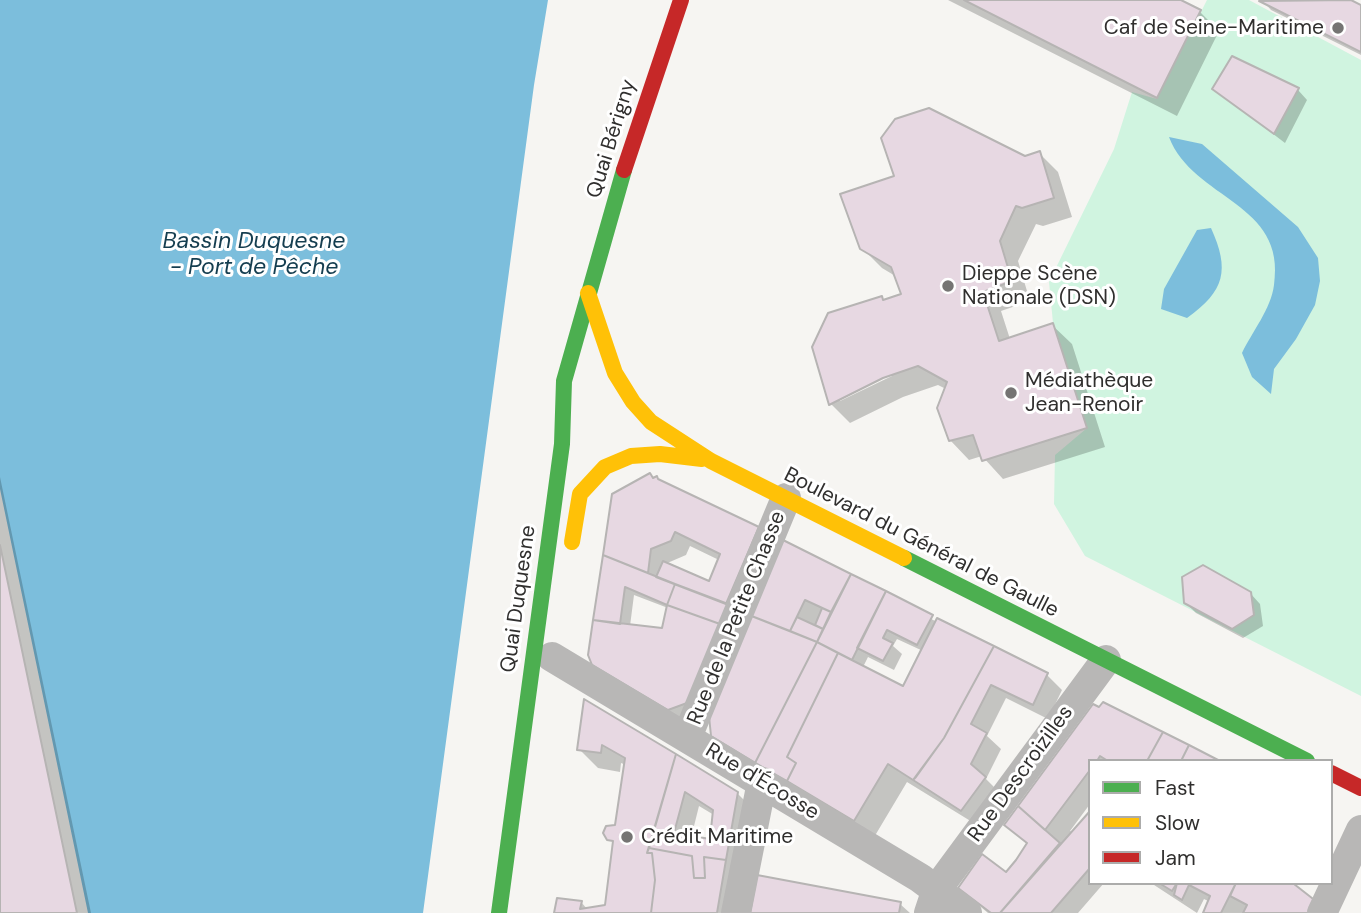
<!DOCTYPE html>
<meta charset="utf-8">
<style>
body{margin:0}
#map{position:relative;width:1361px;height:913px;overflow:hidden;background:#f6f5f2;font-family:"DM Sans",sans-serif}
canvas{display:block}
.legend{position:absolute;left:1088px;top:759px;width:245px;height:126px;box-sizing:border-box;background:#fff;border:2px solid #acacab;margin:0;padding:9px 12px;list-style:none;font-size:21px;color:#302f2e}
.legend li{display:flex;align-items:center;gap:14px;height:35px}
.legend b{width:35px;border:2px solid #acacab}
</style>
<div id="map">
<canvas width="1361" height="913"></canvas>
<ul class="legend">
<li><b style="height:9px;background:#4caf50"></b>Fast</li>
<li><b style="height:9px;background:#ffc107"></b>Slow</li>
<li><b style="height:9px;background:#c62828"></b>Jam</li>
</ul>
</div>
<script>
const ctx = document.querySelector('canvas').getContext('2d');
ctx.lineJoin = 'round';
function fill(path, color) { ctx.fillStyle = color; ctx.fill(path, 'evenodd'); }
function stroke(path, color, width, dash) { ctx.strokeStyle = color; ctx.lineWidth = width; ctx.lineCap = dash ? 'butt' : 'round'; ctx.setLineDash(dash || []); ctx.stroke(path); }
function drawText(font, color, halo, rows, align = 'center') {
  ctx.font = font + ' "DM Sans",sans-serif'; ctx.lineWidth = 6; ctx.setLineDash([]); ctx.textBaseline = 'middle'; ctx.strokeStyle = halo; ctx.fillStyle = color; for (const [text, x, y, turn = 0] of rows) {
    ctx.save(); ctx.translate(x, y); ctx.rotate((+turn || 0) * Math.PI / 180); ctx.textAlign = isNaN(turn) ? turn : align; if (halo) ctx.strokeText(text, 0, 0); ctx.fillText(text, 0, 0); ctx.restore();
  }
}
const green = new Path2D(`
 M1207,0H1249L1361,60V696L1085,556L1054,504L1055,455L1087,428L1053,323L1049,282L1114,149L1132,92L1157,99Z`);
const water = new Path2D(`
 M0,0H548L534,85L423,913H88L0,489Z
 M1169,137L1202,144L1298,227L1318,258L1320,281L1315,305L1296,339L1274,369L1271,394L1252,377L1242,353C1252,332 1271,309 1274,285C1287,202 1193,200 1169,137Z
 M1211,228C1230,270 1225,291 1187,318L1161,309L1164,289L1197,230Z`);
const shadow = new Path2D(`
 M948,0H1177L1200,12L1219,31L1177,116Z
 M1262,0H1347L1361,7V55L1271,10Z
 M1214,89L1298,90L1307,100L1285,143Z
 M1039,153L1058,172L1072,217L1043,226L1036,224L1018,261L1030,301L1001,311L1010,339L1052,325L1072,344L1105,447L1003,479L982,456L969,460L950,440L946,389L938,385L903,397L850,423L831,404L881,298L884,301L903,295L897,277L882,268L862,248ZM890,372L892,376L840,401V398Z
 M650,475L758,528L684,724L590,655L614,495ZM690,546L719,560L710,584L665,564L686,555ZM634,595L668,608L663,630L630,626Z
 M0,477L91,913H0Z
 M780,540L937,622L1047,675L1062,690L1048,719L1006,698L987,736L1001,749L986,779L1000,793L977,825L907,782L873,839L711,716ZM897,639L923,651L904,688L863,667L868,657L894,670L902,654L893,646Z
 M1250,593L1260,604L1263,626L1243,638L1196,613L1186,603Z
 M585,702L737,793L752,808L734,913H556L581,902L588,910L607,906L614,844L609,838L617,827L626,765L621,763L620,772L598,768L579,749ZM699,806L714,815L711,841L691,838Z
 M1094,706L1216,761H1090V804L1070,831L1072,832L1090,813V883H1104L1078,913H988L975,902L1007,874L1028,845L1006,825Z
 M1151,883L1294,886L1303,891L1326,913H1205L1210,902L1204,899L1197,913Z
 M900,904L910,913H751Z`);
const building = new Path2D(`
 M964,0H1181L1201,10L1157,98Z
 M1351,0L1361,5V52L1259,1Z
 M1232,56L1299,88L1274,134L1212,89Z
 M929,108L1025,156L1040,151L1054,198L1022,208L1016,206L1000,241L1012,281L983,292L999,341L1053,323L1087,428L982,461L973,435L949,441L937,408L947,382L918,366L883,378L829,405L812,347L828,313L882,296L883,300L901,294L891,267L860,249L840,194L894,176L881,138L895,119Z
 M650,473L653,478L657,476L658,479L759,527L726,604L656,577L663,561L709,581L720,554L675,532L671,541L651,549L648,573L603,555L612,494Z
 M779,538L851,574L831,612L805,600L790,631L749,615Z
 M0,545L77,913H0Z
 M603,555L675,584L667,605L625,587L620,624L593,620Z
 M1203,565L1251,592L1254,615L1232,629L1184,603L1182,577Z
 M851,574L886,591L852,660L817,642Z
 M675,584L728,604L720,624L667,605Z
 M886,591L933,615L917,645L887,630L883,638L893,643L883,661L857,648Z
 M667,605L720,624L687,703L668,710L592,665L588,655L593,620L662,628Z
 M822,608L831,612L823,629L815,625Z
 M749,615L817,642L755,763L711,736L709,716Z
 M797,617L823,629L817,642L790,631Z
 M937,618L994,646L944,738L916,777L913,780L888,764L854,821L787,781L796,763L787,757L838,653L903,686Z
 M817,642L838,653L787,757L796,763L787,781L755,763Z
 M994,646L1048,673L1033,705L991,685L971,724L987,733L971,764L986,777L961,811L913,780L944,738Z
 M584,699L676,754L647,853H652L655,880L651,913H554L557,898L582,901L580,909L605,905L613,841L607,840L603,833L606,826L615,825L625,758L602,745L601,753L577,750Z
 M1103,702L1163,732L1147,761H1108L1100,756L1097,761H1090V770L1045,830L1018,806L1093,704L1099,707Z
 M1163,732L1189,745L1181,761H1147Z
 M1189,745L1220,761H1181Z
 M676,754L738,792L726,860L704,857L705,878H694L692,856L649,848ZM685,792L713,810L710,839L674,833Z
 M1018,806L1060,843L1000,913H991L958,888L982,854L1006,872L1016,860L1027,843L1004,825Z
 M1090,811V868L1051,913H1000Z
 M649,848L692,856L694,878H705L704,857L726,860L717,913H651L655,880L652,853H647Z
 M757,875L901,902L899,913H750Z
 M1159,883H1177L1172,891Z
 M1177,883H1236L1221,913H1203L1210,896L1189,885L1182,900L1174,895Z
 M1236,883L1294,884L1317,902L1311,913H1243L1247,905L1230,896Z`);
const street = new Path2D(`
 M552,657L920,878L967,913
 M687,737L786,498
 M736,913L762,782
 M929,913L937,889L1106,660
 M1322,913L1361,830`);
const fast = new Path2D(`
 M904,558L1307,761
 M499,913L562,444L564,381L624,170`);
const slow = new Path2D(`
 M588,293L615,373L633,402L651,422L711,461L904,558
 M572,542L580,494L605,467L631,456L660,454L702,459`);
const jam = new Path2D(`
 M624,170L681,0
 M1331,773L1361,788`);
const markers = [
 [1338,28,7,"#757473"],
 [948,286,7,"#757473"],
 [1011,393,7,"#757473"],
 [627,837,7,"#757473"]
];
const poiNames = [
 ["Caf de Seine-Maritime",1324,28,"right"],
 ["Dieppe Scène",962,274],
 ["Nationale (DSN)",962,298],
 ["Médiathèque",1025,381],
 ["Jean-Renoir",1025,405],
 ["Crédit Maritime",641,837]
];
const streetNames = [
 ["Quai Bérigny",612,139,-73],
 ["Boulevard du Général de Gaulle",921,543,27],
 ["Quai Duquesne",519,599,-82],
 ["Rue de la Petite Chasse",737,618,-68],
 ["Rue Descroizilles",1021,774,-54],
 ["Rue d'Écosse",762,782,31]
];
const waterNames = [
 ["Bassin Duquesne",254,242],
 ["- Port de Pêche",254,268]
];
fill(green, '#d0f4e0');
fill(water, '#7cbedc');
fill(shadow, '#0003');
fill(building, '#e7d8e2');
stroke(building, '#b6b4b3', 2);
stroke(street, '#b8b7b6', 30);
stroke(fast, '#4caf50', 16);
stroke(slow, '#ffc107', 16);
stroke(jam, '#c62828', 16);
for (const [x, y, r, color] of markers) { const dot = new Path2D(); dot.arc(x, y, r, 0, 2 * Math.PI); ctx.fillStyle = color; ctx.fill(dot); stroke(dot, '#fff', 2.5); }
drawText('21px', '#302f2e', '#fff', poiNames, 'left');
drawText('21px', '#302f2e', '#fff', streetNames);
drawText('italic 23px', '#153e50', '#fff', waterNames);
</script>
